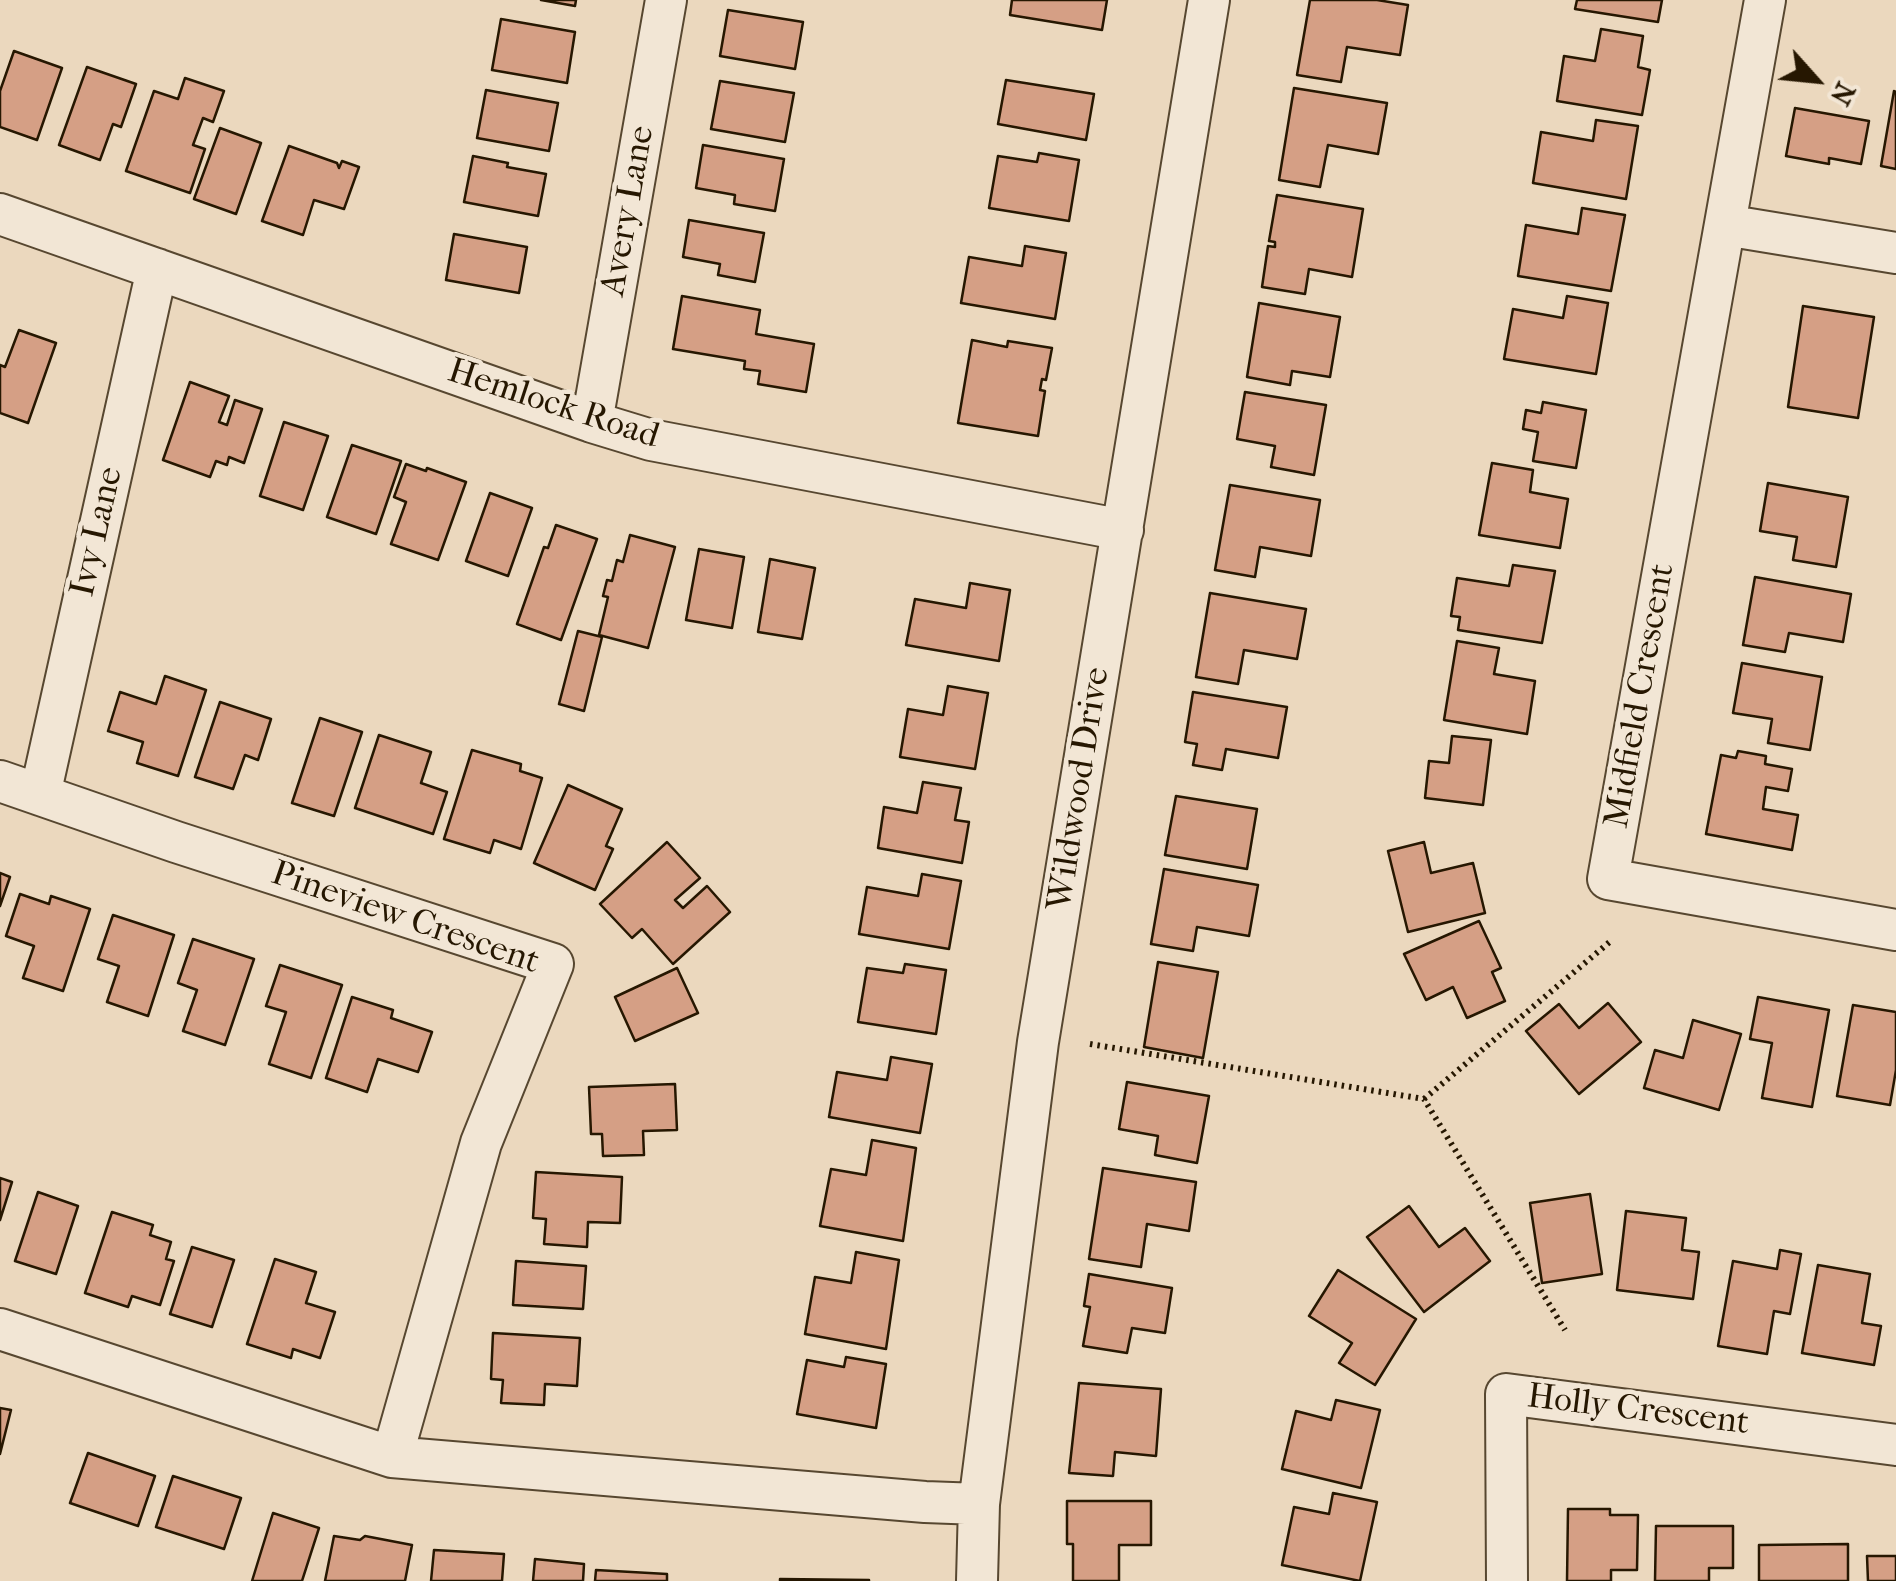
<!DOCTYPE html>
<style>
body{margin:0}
#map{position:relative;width:1896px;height:1581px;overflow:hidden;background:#ebd8be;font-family:"IM FELL French Canon",serif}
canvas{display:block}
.north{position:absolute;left:1766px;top:30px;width:100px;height:100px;-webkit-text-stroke:8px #f2e6d5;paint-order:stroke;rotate:117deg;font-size:28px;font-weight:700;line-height:40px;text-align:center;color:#261701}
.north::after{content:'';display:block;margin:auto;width:35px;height:45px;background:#261701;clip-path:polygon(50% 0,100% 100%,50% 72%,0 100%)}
</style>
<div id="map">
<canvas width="1896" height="1581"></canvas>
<div class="north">N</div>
</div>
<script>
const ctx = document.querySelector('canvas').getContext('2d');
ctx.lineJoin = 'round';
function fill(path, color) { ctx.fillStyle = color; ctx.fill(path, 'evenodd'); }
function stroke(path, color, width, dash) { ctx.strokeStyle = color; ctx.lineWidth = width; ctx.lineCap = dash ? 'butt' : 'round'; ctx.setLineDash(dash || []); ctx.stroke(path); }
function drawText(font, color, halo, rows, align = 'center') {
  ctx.font = font + ' "IM FELL French Canon",serif'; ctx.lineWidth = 9; ctx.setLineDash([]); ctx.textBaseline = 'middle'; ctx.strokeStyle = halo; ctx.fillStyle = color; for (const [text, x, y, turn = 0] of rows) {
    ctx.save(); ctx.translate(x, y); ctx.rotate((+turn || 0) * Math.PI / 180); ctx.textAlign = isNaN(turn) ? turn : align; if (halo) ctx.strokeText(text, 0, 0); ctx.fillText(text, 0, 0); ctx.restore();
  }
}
const building = new Path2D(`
 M541,0H576L575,6Z
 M1012,0H1107L1102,30L1010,15Z
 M1310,0H1377L1408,5L1400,55L1347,47L1341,82L1297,75Z
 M1577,0H1662L1658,22L1575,9Z
 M728,10L803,22L795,69L720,56Z
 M501,19L575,32L567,83L492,70Z
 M1601,29L1643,36L1638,67L1650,70L1642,115L1557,101L1564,56L1595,61Z
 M14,51L62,68L37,140L0,127V91Z
 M87,67L136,84L121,127L113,124L100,160L59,145Z
 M185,78L224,91L213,122L203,118L193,145L205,149L190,193L126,171L154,91L178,99Z
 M1006,80L1094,94L1086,140L998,124Z
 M720,81L794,93L785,142L711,129Z
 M1294,88L1387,103L1378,154L1328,145L1320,187L1279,180Z
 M486,90L558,103L549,151L477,138Z
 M1894,91L1896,92V169L1881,166Z
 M1795,108L1869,121L1861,164L1829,158V164L1786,156Z
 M1596,120L1638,126L1626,199L1533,183L1541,132L1593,141Z
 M220,128L261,143L236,214L194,199Z
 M703,145L784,159L775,211L734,204L735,195L696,188Z
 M289,146L337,163L339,168L342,161L359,167L344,209L314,200L303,235L262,221Z
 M1039,153L1079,160L1069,221L989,208L998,156L1037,162Z
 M473,156L508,163L507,167L546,174L538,216L464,202Z
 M1277,195L1363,209L1352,277L1309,269L1305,294L1262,287L1268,246L1275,247V242L1269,241Z
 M1582,208L1625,215L1611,291L1518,276L1526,225L1578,234Z
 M689,220L764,233L755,282L718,275L720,264L683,257Z
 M454,234L527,247L519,293L446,280Z
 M1025,246L1066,253L1055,319L961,303L969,257L1022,266Z
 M682,296L760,310L756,334L814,344L806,392L758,384L760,371L744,369L745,361L673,349Z
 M1567,296L1608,303L1596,374L1504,359L1513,309L1563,318Z
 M1259,303L1340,317L1330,377L1292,371L1290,385L1247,377Z
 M1803,306L1874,317L1858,418L1788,407Z
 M19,330L56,343L28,423L0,413V365L5,367Z
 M972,340L1007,347L1008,341L1052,348L1046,380L1042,379L1040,390L1045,391L1038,436L958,423Z
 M190,382L229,396L219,422L227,425L235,400L262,409L244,463L229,457L227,465L216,461L210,477L163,460Z
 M1245,392L1326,405L1314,475L1271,467L1275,446L1237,439Z
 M1543,402L1586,410L1576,468L1533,461L1538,432L1523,429L1526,410L1541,413Z
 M284,422L328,436L303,510L260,496Z
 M352,445L401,461L376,534L327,517Z
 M1492,463L1533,470L1530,492L1568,499L1560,548L1479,535Z
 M406,464L426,471L427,468L466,482L438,560L391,544L406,502L394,497Z
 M1768,483L1848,497L1836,567L1793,560L1797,537L1760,531Z
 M1230,485L1320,500L1311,556L1260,547L1255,577L1215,570Z
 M490,493L532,508L508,576L466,561Z
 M556,525L597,539L561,640L517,624L544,547L548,548Z
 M630,535L675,547L648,648L599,635L608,597L603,596L607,580L612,581L617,560L623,562Z
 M699,549L744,557L732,628L686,620Z
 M770,559L815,568L802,639L758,632Z
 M1513,565L1555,571L1542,643L1458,630L1460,617L1451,616L1457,578L1509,586Z
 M1755,577L1851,594L1843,642L1789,633L1785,652L1743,645Z
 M970,583L1010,590L999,661L906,645L915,599L966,608Z
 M1210,593L1306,609L1297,659L1244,650L1238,684L1196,677Z
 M578,631L602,637L584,711L559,704Z
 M1457,641L1499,648L1494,674L1535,681L1527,734L1444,720Z
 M1742,663L1822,677L1810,750L1768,743L1772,719L1733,713Z
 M165,676L206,690L178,776L137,763L143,742L108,731L120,692L156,704Z
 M948,686L988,693L975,769L900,757L908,709L943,715Z
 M1193,692L1287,707L1278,758L1226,749L1222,770L1193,765L1197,744L1185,742Z
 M220,702L271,719L258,760L245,755L233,789L195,777Z
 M320,718L362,732L334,816L292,803Z
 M379,735L431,752L421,783L447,792L433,834L355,808Z
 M1452,736L1491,740L1483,805L1425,798L1429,761L1449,763Z
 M472,750L521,764L520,771L542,778L521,849L494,840L490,853L444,839Z
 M1738,751L1766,756L1765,764L1792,769L1788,791L1766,787L1763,809L1798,815L1792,850L1706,834L1721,755L1736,758Z
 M923,782L961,788L955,820L969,822L962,863L878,848L884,807L917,813Z
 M568,785L622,809L606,846L613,849L595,890L534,863Z
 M1176,796L1257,809L1247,869L1165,855Z
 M667,842L700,878L675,900L683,908L707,886L730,912L673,964L642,929L632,938L600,904Z
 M1424,842L1431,873L1473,863L1485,913L1408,932L1388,851Z
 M1164,869L1258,885L1249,936L1197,927L1193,951L1151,944Z
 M0,873L10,877L0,906Z
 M922,874L961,881L949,949L859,934L867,887L918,896Z
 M20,894L49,904L51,896L90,909L63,991L23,978L34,946L6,936Z
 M113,915L174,935L148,1016L107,1002L119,966L98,959Z
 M1479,921L1501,968L1492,972L1505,1001L1467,1018L1453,987L1426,1000L1404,954Z
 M193,939L254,959L225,1045L183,1031L197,990L178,983Z
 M1158,962L1218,972L1203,1058L1144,1047Z
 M905,964L946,970L936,1034L858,1022L867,968L903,973Z
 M280,965L342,985L311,1078L269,1064L286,1012L266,1006Z
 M677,968L698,1013L635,1041L615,997Z
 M352,997L393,1010L391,1018L432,1032L418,1072L378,1059L367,1092L326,1078Z
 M1758,997L1829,1010L1812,1107L1762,1098L1772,1043L1750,1039Z
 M1608,1003L1641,1042L1579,1094L1526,1031L1559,1004L1579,1028Z
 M1853,1005L1896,1012V1070L1890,1105L1837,1096Z
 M1693,1020L1741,1034L1719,1110L1644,1088L1655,1050L1683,1058Z
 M891,1057L932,1064L920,1133L829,1117L837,1072L887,1080Z
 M1127,1082L1209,1096L1197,1163L1155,1155L1158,1136L1119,1129Z
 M675,1084L677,1130L643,1131L644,1155L603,1156L602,1134H591L589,1087Z
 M872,1140L916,1148L903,1241L820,1226L831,1169L866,1175Z
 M1103,1168L1196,1182L1189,1231L1147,1224L1141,1267L1089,1259Z
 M536,1172L622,1177L620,1223L588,1222L587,1247L544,1244L546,1219L533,1218Z
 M0,1178L12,1182L0,1220Z
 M38,1192L78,1206L56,1274L15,1261Z
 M1590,1194L1602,1274L1542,1283L1530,1203Z
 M1409,1206L1439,1247L1465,1228L1490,1261L1424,1312L1367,1237Z
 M1626,1211L1686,1218L1682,1250L1699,1252L1693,1299L1617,1290Z
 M112,1212L153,1225L150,1235L171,1242L166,1259L174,1261L160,1305L132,1296L128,1307L85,1293Z
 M192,1247L234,1260L212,1327L170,1314Z
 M1780,1250L1801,1254L1790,1314L1774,1311L1767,1354L1718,1346L1733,1261L1777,1269Z
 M856,1252L899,1260L886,1349L805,1334L815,1277L851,1283Z
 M275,1259L316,1272L306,1303L335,1312L320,1358L293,1349L291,1358L247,1344Z
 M516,1261L586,1266L583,1309L513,1305Z
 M1818,1265L1870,1274L1862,1323L1881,1326L1874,1365L1802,1353Z
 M1338,1270L1416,1319L1375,1385L1339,1363L1352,1343L1309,1316Z
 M1089,1274L1172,1288L1165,1333L1132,1328L1127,1353L1083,1346L1090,1307L1084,1306Z
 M493,1333L580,1338L577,1386L545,1384L544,1405L501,1403L503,1380L491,1379Z
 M846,1357L886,1364L876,1428L797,1414L807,1360L844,1367Z
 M1079,1383L1161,1389L1156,1456L1115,1452L1113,1476L1069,1473Z
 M1336,1400L1380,1410L1361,1488L1282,1469L1296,1411L1331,1420Z
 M0,1408L11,1410L0,1454Z
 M88,1453L155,1476L138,1526L70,1503Z
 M173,1476L241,1498L224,1549L156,1527Z
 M1333,1493L1377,1502L1360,1581L1282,1565L1294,1507L1329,1514Z
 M1067,1501H1151V1545H1119V1581H1073V1544H1067Z
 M1568,1509H1610V1515H1638L1637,1570H1611V1581H1567Z
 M273,1513L319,1528L302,1581H252Z
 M1656,1526H1733V1568H1709V1581H1655Z
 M334,1536L360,1540L365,1536L412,1545L405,1581H325Z
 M1848,1544V1581H1759V1545Z
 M434,1550L504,1554L502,1581H431Z
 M1867,1556H1896V1581H1868Z
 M535,1559L584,1564L583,1581H533Z
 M596,1570L667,1574V1581H595Z
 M780,1579L869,1580V1581H780Z`);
const path = new Path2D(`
 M1090,1044L1424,1099L1565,1330
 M1424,1099L1612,940`);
const street = new Path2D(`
 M1765,0L1608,879L1896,930
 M0,214L592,422L651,440L1123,530
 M1725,225L1896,253
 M592,422L666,0
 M0,781L176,842L553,964L481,1143L392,1457
 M40,795L157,269
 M0,1329L392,1457L925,1502L979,1504
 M977,1581L979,1504L1038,1042L1209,0
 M1507,1581L1506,1394L1896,1445`);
const streetNames = [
 ["Avery Lane",629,211,-80],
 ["Hemlock Road",553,405,18],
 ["Ivy Lane",98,532,-77],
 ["Midfield Crescent",1641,696,-80],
 ["Wildwood Drive",1080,789,-81],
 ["Pineview Crescent",405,919,19],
 ["Holly Crescent",1638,1411,7]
];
fill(building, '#d59f85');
stroke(building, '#261701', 2.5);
stroke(street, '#574730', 44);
stroke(path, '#261701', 6, [2.5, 5]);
stroke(street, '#f2e6d5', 40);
drawText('35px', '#261701', '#f2e6d5', streetNames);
</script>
